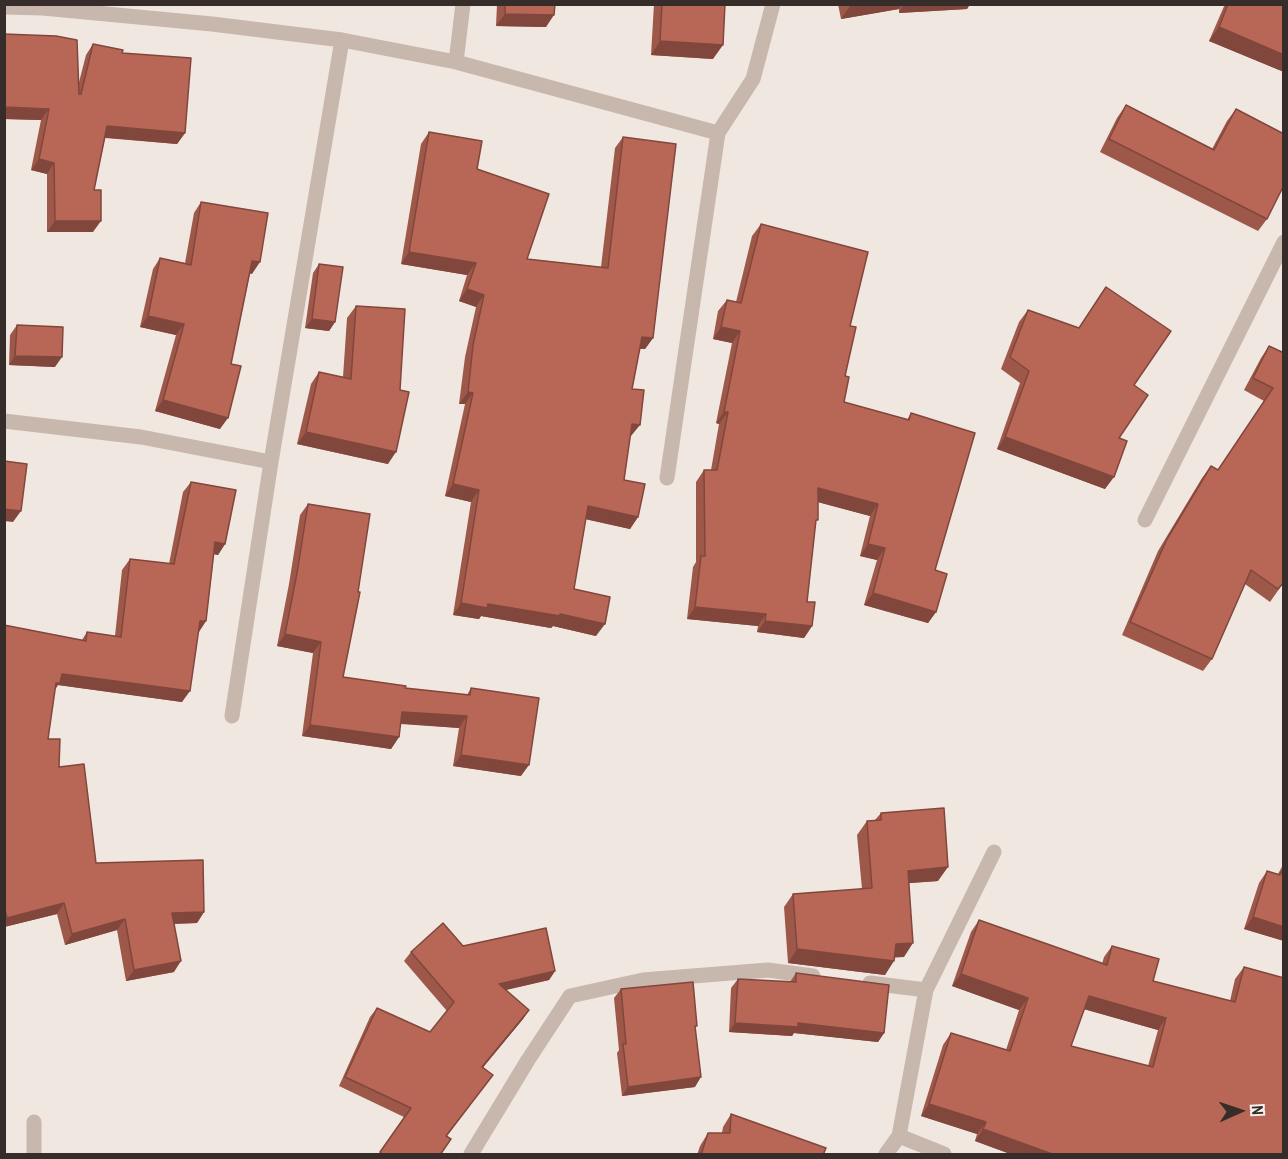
<!DOCTYPE html>
<style>
body{margin:0}
#map{position:relative;width:1288px;height:1159px;overflow:hidden;background:#f0e7e0;font-family:"Archivo Narrow",sans-serif}
canvas{display:block}
.frame{position:absolute;inset:0;border:6px solid #362d2b;pointer-events:none}
.north{position:absolute;left:1210px;top:1081px;width:60px;height:60px;-webkit-text-stroke:4px #f8f1ec;paint-order:stroke;rotate:87deg;font-size:16px;font-weight:700;line-height:24px;text-align:center;color:#362d2b}
.north::after{content:'';display:block;margin:auto;width:21px;height:27px;background:#362d2b;clip-path:polygon(50% 0,100% 100%,50% 72%,0 100%)}
</style>
<div id="map">
<canvas width="1288" height="1159"></canvas>
<div class="frame"></div>
<div class="north">N</div>
</div>
<script>
const ctx = document.querySelector('canvas').getContext('2d');
ctx.lineJoin = 'round';
function stroke(path, color, width, dash) { ctx.strokeStyle = color; ctx.lineWidth = width; ctx.lineCap = dash ? 'butt' : 'round'; ctx.setLineDash(dash || []); ctx.stroke(path); }
function fill(path, color) { ctx.fillStyle = color; ctx.fill(path, 'evenodd'); }
const minor = new Path2D(`
 M4,7L43,8L212,24L342,40L456,62L718,133
 M456,62L463,4
 M4,421L141,437L271,462
 M667,478L718,133L753,79L773,4
 M1145,520L1284,242
 M232,716L271,462L342,40
 M870,983L926,990
 M34,1122V1154
 M899,1136L944,1154
 M471,1154L528,1060L570,996L643,980L768,970L813,976
 M886,1154L899,1136L926,990L994,852`);
const wall = new Path2D(`
 M497,4H555L546,27L496,26Z
 M654,4H725L713,59L651,55Z
 M838,4H970L967,9L899,13V9L841,19Z
 M1225,4H1284V72L1209,41Z
 M93,44L122,53L185,133L177,144L105,138L94,190L93,232H47V174L31,170L41,120L4,119L78,86L86,55Z
 M1126,105L1212,149L1227,121L1236,109L1267,219L1258,231L1100,152L1117,118Z
 M429,132L477,169L527,259L601,267L615,148L623,137L653,338L645,349H640L632,389L631,436H630L624,480L638,517L630,529L586,519L574,589L596,636L553,626L551,628L481,616L479,619L453,615L471,502L445,496L465,404H459L465,357L476,307L459,301L467,275L401,264L421,144Z
 M201,202L252,274L250,273L231,364L220,429L155,411L176,335L140,327L153,269L160,258L185,263L194,213Z
 M761,224L850,326L845,376L844,402L907,420L911,413L935,570L936,612L928,623L864,605L877,560L860,556L870,516L818,502L807,602L812,626L804,638L757,632L758,626L687,619L693,567L696,562V482L704,470H711L719,424L716,423L732,343L713,339L718,311L727,300L736,302L752,236Z
 M319,264L335,322L329,331L305,328L313,273Z
 M356,306L388,464L297,444L311,384L319,372L343,377L347,318Z
 M1028,310L1134,385L1105,489L997,449L1020,383L1001,369L1019,322Z
 M17,325L55,367L9,365L10,335Z
 M1269,346L1284,353V582L1270,602L1245,584L1212,659L1203,671L1122,635L1158,551L1202,478L1211,466L1218,470L1264,401L1244,390L1261,358Z
 M191,482L225,544L218,555L214,554L206,621L198,632L182,702L58,685L55,689L48,739L96,863L204,912L197,923L174,924V972L126,981L117,930L65,945L57,914L4,927V625L82,640L87,632L115,636L122,570L130,559L169,564L183,492Z
 M308,504L343,677L405,688L467,695L471,688L521,776L453,766L459,728L400,724L399,737L391,749L302,736L313,653L277,646L289,584L300,515Z
 M881,813L938,881L909,883L904,957H895L885,975L788,963L784,907L793,894L862,889L857,835L867,821L875,820Z
 M1284,863V941L1244,929L1259,883L1267,871L1278,874Z
 M979,920L1102,964L1104,957L1112,946L1153,981L1230,1001L1235,979L1244,967L1284,1155H1013L975,1141L977,1134L921,1116L943,1045L951,1033L1006,1050L1019,1010L952,986L971,932ZM1084,1009L1158,1030L1148,1066L1071,1046Z
 M463,946L555,971L549,980L506,990L529,1010L523,1019L483,1067L493,1075L447,1136L441,1155H378L404,1117L339,1086L370,1017L377,1008L430,1032L447,1011L404,961L411,952Z
 M796,973L884,1033L878,1042L794,1033L792,1036L729,1032L731,988L738,979L790,982Z
 M621,989L695,1029V1087L622,1096L617,1053L619,1050L614,998Z
 M731,1114L823,1155H697L700,1146L708,1133H722L723,1127Z`);
const shadedWall = new Path2D(`
 M859,4H902L899,9L841,19L850,6Z
 M904,4H970L967,9L899,13Z
 M505,14L554,15L546,27L496,26Z
 M1219,27L1284,55V72L1209,41Z
 M660,41L723,45L713,59L651,55Z
 M4,107L49,109L41,120L4,119Z
 M107,126L185,133L177,144L99,137Z
 M39,159L54,163L47,174L31,170Z
 M55,221H101L93,232H47Z
 M409,252L476,263L467,275L401,264Z
 M252,261L260,262L252,274L244,272Z
 M467,289L484,295L476,307L459,301Z
 M148,316L184,324L176,335L140,327Z
 M312,319L335,322L329,331L305,328Z
 M721,327L740,331L732,343L713,339Z
 M642,337L653,338L645,349L634,348Z
 M15,356L62,357L55,367L9,365Z
 M468,392L473,393L465,404H459Z
 M163,400L228,418L220,429L155,411Z
 M724,412H728L719,424L716,423Z
 M632,424L640,425L631,436L624,435Z
 M306,432L396,452L388,464L297,444Z
 M1005,437L1114,477L1105,489L997,449Z
 M453,484L479,490L471,502L445,496Z
 M818,488L878,504L870,516L810,500Z
 M588,506L638,517L630,529L580,518Z
 M4,509L21,511L13,522L4,521Z
 M215,542L225,544L218,555L208,553Z
 M868,544L885,548L877,560L860,556Z
 M873,593L936,612L928,623L864,605Z
 M461,603L488,604L560,614L605,624L596,636L553,626L551,628L481,616L479,619L453,615Z
 M695,607L766,614L758,626L687,619Z
 M200,621H206L199,632H192Z
 M765,621L812,626L804,638L757,632Z
 M285,634L321,642L313,653L277,646Z
 M62,674L190,691L182,702L58,685L52,694H49Z
 M402,712L467,716L459,728L394,723Z
 M310,725L399,737L391,749L302,736Z
 M461,755L529,765L521,776L453,766Z
 M948,867L938,881L898,884L908,871Z
 M64,903L57,914L4,927V921L7,918Z
 M204,912L197,923L165,924L172,913Z
 M1253,917L1284,927V941L1244,929Z
 M125,919L117,930L65,945L72,934Z
 M913,943L904,957L887,958L896,944Z
 M797,949L894,961L885,975L788,963Z
 M181,961L174,972L126,981L134,970Z
 M555,971L549,980L492,993L499,984Z
 M961,974L1028,998L1019,1010L952,986Z
 M1089,996L1166,1018L1158,1030L1080,1008Z
 M529,1010L523,1019L476,1076L482,1067Z
 M735,1023H798L884,1033L878,1042L794,1033L792,1036L729,1032Z
 M701,1077L695,1087L622,1096L628,1087Z
 M929,1104L986,1122L977,1134L921,1116Z
 M983,1129L1055,1155H1013L975,1141Z`);
const building = new Path2D(`
 M505,4H555L554,15L505,14Z
 M662,4H725L723,45L660,41Z
 M1228,4H1284V55L1219,27Z
 M4,34L56,36L77,40L79,94H81L93,44L123,50L122,53L191,58L185,133L107,126L94,190H101V221H55L54,163L39,159L49,109L4,107Z
 M1126,105L1214,150L1236,109L1284,134V185L1267,219L1109,139Z
 M429,132L482,141L477,169L549,194L527,259L608,268L623,137L676,144L653,338L642,337L632,389L644,390L640,425L632,424L624,480L645,484L638,517L588,506L574,589L610,597L605,624L560,614V616L488,604L487,608L461,603L479,490L453,484L473,393L468,392L473,345L484,295L467,289L476,263L409,252Z
 M201,202L268,213L260,262L252,261L231,364L241,366L228,418L163,400L184,324L148,316L160,258L191,265Z
 M761,224L868,252L850,326L856,327L845,376L849,377L844,402L909,420L911,413L975,433L935,570L947,574L936,612L873,593L885,548L868,544L878,504L818,488V520H816L807,602H815L812,626L765,621L766,614L695,607L701,556H705L704,470H717L728,412H724L740,331L721,327L727,300L741,303Z
 M319,264L343,267L335,322L312,319Z
 M1106,287L1171,331L1134,385L1148,395L1119,438L1127,441L1114,477L1005,437L1029,371L1010,357L1028,310L1079,328Z
 M356,306L405,309L400,390L409,392L396,452L306,432L319,372L351,379Z
 M17,325L63,327L62,357L15,356Z
 M1269,346L1284,353V582L1278,589L1251,570L1212,659L1130,622L1167,539L1211,466L1218,470L1273,388L1253,378Z
 M4,461L27,464L21,511L4,509Z
 M191,482L236,490L225,544L215,542L206,621H200L190,691L62,674L60,683H56L48,739H60L59,767L84,764L96,863L203,860L204,912L172,913L181,961L134,970L125,919L72,934L64,903L7,918L4,907V625L86,641L87,632L121,637L130,559L174,564Z
 M308,504L370,514L358,592H360L343,677L406,686L405,688L470,695L471,688L539,698L529,765L461,755L467,716L402,712L399,737L310,725L321,642L285,634L297,573Z
 M944,808L948,867L908,871L913,943L896,944L894,961L797,949L793,894L872,888L867,821L881,820V813Z
 M1284,868V927L1253,917L1267,871L1280,875Z
 M979,920L1107,965L1112,946L1159,959L1153,981L1235,1002L1244,967L1284,978V1155H1055L983,1129L986,1122L929,1104L951,1033L1010,1051L1028,998L961,974ZM1089,996L1166,1018L1153,1067L1071,1046Z
 M443,923L463,946L546,928L555,971L499,984L529,1010L482,1067L493,1075L446,1136L451,1139L440,1155H383L380,1152L411,1108L345,1077L377,1008L430,1032L454,1002L411,952Z
 M796,973L889,985L884,1033L798,1023V1027L735,1023L738,979L796,982Z
 M693,982L697,1026H695L701,1077L628,1087L623,1044H626L621,989Z
 M731,1114L826,1148L823,1155H701L708,1133H730Z`);
stroke(minor, '#c7b7ad', 15);
fill(wall, '#9e584a');
fill(shadedWall, '#81473c');
fill(building, '#b86656');
stroke(building, '#81473c', 1.5);
</script>
